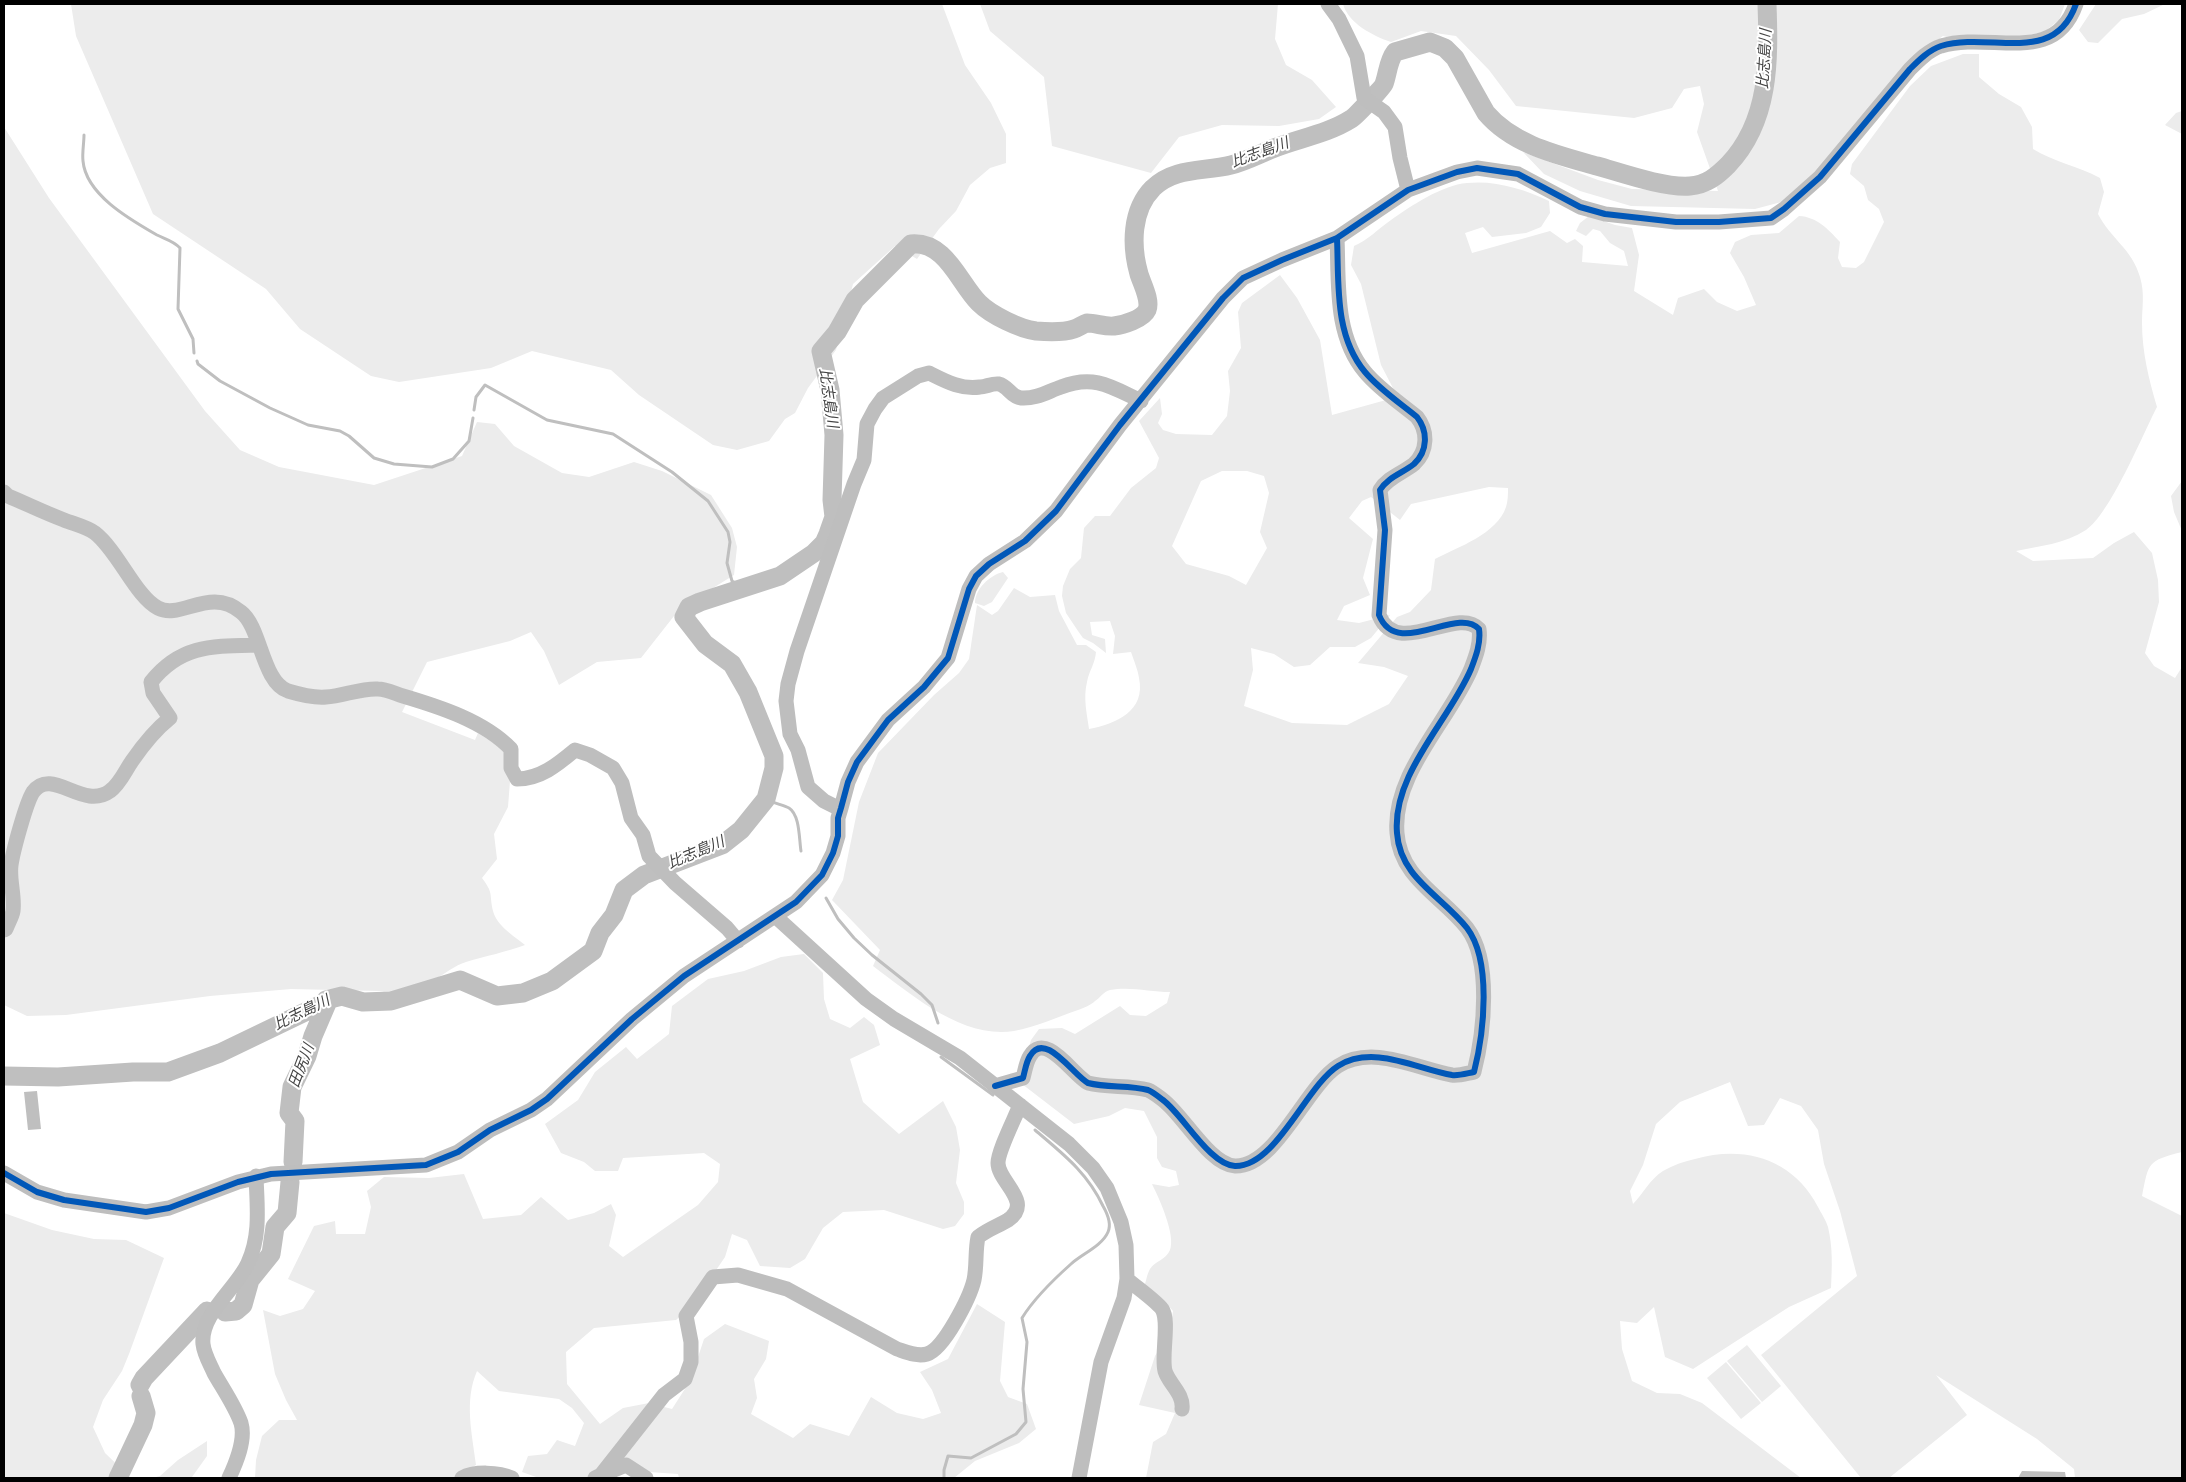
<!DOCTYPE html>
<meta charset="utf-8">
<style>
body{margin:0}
#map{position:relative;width:2186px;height:1482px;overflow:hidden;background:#fff;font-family:"Fira Sans Condensed",sans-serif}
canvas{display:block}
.frame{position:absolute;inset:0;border:5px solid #000;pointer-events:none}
</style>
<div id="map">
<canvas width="2186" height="1482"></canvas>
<div class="frame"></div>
</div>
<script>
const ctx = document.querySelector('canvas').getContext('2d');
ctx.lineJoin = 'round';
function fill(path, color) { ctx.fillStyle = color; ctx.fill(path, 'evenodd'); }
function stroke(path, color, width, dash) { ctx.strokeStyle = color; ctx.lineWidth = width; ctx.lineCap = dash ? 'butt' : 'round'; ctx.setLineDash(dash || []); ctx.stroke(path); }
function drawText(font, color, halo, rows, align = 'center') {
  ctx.font = font + ' "Fira Sans Condensed","Noto Sans JP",sans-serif'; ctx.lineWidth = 4; ctx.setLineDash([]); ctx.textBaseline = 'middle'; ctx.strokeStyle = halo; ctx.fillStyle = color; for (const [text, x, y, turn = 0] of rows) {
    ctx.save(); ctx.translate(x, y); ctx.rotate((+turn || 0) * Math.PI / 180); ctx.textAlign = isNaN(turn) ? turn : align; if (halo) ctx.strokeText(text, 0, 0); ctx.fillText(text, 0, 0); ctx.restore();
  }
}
const green = new Path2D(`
 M71,4H942L965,65L991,103L1006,134V163L990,168L970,185L956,211L939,229L917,259L895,246L853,284L836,350L808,388L795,413L785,419L769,441L737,450L713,445L639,395L611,370L532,351L491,368L399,382L371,376L300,329L266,289L153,214L76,36Z
 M980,4H1278L1275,39L1286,65L1312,80L1336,107L1319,119L1279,126L1222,125L1179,137L1151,173L1052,146L1044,77L990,31Z
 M1343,4H2065L2059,20L2044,32L1977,46L1943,36L1926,48L1809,183L1785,201L1755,209L1631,206L1580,191L1544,174L1523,152L1598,180L1632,189L1718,191L1697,132L1704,104L1700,86L1684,89L1672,108L1634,118L1516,106L1489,70L1456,36L1421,31L1391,42C1373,36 1348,23 1343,4Z
 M2096,4H2165L2144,14L2122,19L2098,43L2088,42L2079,30Z
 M1963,54H1979V77L1999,94L2021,107L2032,127L2033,149C2054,162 2078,166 2100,178L2104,192L2098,214C2111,239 2132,249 2140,277C2145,294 2142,307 2142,323C2142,352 2149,380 2157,407C2142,436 2110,514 2086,530C2064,544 2040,546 2016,551L2033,561L2093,558L2114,543L2134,532L2152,553L2158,580L2159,602L2145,653L2154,666L2175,678L2182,667V1152C2147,1161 2149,1162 2142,1196L2182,1216V1478H2075L2074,1469L2037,1439L1936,1375L1967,1415L1889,1478H1861L1761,1355L1857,1276L1840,1211L1824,1164L1818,1130L1801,1106L1780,1098L1764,1125L1748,1126L1730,1082L1680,1102L1656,1124L1643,1165L1630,1191L1633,1204C1643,1194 1650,1179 1663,1171C1673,1165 1685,1161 1695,1159C1745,1145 1793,1159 1818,1207C1821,1213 1826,1220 1828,1227C1833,1248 1832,1267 1831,1288L1789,1307L1693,1369L1665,1357L1654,1307L1637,1323L1620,1321L1622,1349L1632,1381L1657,1393L1680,1394L1702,1403L1801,1478H1146L1153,1442L1166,1434L1175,1413L1139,1405L1155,1356L1170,1330L1173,1311L1167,1304L1144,1287C1146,1282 1147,1274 1150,1269C1155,1261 1166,1260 1170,1250C1176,1235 1159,1198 1152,1184L1169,1187L1179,1185L1176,1171L1162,1167L1157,1158V1137L1144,1111L1125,1108L1109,1116L1074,1124L1009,1074L1022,1072L1031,1040L1039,1029L1062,1028L1075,1034L1120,1006L1130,1015L1146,1016L1167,1003L1170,992C1151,992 1129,986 1110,990C1104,991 1100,998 1095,1001C1091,1005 1084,1008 1078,1010C1057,1017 1036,1027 1014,1031C962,1039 912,995 873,966L880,950L832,900L843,880L859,802L878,753L934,695L959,673L969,659L977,605L992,615L998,611L1014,588L1030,597L1055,595L1059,611L1077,645H1086L1096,652C1095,664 1089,671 1087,682C1083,698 1087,714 1089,729C1116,724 1146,711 1139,678C1138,670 1134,661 1131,652L1113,654L1115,636L1110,621L1090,622L1092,635L1105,639L1106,653L1093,643L1083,638L1078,631L1066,613L1062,596L1063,586L1070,569L1081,558L1084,528L1095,516H1110L1131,488L1156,468L1159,458L1139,421L1160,398L1162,414L1158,423L1163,430L1176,434L1212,435L1227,416L1230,391L1228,371L1241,348L1238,312L1242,303L1280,275L1297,298L1320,340L1332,415L1386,400L1394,390L1381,365L1361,284L1351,265L1354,246C1368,240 1378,229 1391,220C1411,206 1442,185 1467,183C1495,180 1524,189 1549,201L1550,213L1541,227L1526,233L1492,237L1483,227L1465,233L1472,253L1550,231L1567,243L1575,239L1583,246L1582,262L1628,266L1624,251L1610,243L1600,231L1593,229L1586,236L1576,231L1580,223L1589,216L1615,225L1632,228L1639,255L1634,291L1673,315L1678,298L1704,289L1717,302L1737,311L1756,305L1744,277L1730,253L1735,242L1751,235L1779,233L1799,216C1817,217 1828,229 1840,242L1838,258L1842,267L1856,268L1864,262L1884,222L1879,209L1868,200L1864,186L1850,174L1852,164L1910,86L1931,66ZM1222,471H1247L1264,476L1269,493L1260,532L1267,548L1246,585L1229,576L1186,564L1172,546L1201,481ZM1489,487L1508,488C1508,494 1508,501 1506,507C1497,534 1458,547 1435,559L1431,590L1410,612L1397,617L1358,663L1384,667L1408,676L1389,704L1347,725L1292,723L1244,706L1253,670L1251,648L1274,654L1294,667L1310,665L1330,647H1355L1371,638L1390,615L1359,623L1337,620L1344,606L1370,595L1363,578L1373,539L1349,518L1362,501L1371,497L1400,520L1411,504Z
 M2182,111V134L2165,125L2176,113Z
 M4,127L49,198L205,411L240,450L279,467L374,485L462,456L477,422L495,424L514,446L562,473L589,477L634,462L662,471L711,495L732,528L737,547L734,575L713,588L674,616L641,658L597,662L559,685L544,651L531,632L510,641L427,662L402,712L475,740L478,733L506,751L510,781L508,807L494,834L497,859L482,878C494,894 489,893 493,911C497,926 514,936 525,945C506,952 486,956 466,962C455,965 445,974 435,979C420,987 397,995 380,991L291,989L210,996L66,1015L27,1016L4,1005Z
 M2182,481V531L2174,512L2171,496Z
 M1003,572L1008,578L992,602L984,606L975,603C975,589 990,575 1003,572Z
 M804,954L823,973L824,999L830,1019L850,1028L864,1017L874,1025L880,1045L850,1059L863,1102L899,1134L943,1101L956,1127L960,1150L956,1183L964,1202V1214L955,1226L943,1229L884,1210L843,1212L823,1228L805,1259L790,1268L760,1266L747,1240L732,1234L725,1257L708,1282L687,1310L676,1320L594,1328L566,1352L567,1384L600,1424L623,1408L649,1403L672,1409L690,1381L704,1339L725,1324L769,1341L766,1359L754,1379L757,1398L751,1414L793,1438L810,1424L849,1436L871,1397L897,1413L923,1419L941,1413L932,1390L920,1372L948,1359L977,1304L1005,1322L1000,1381L1008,1397L1027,1404L1036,1429L1019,1443L975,1461L954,1478H679L678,1474L649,1472L591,1475L586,1478H539L522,1472L528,1456L547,1454L557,1440L575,1446L584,1423L572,1408L559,1399L499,1391L477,1371C464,1401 472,1433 476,1465L455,1478H255L256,1460L262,1436L279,1420H297L286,1400L275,1374L263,1310L280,1316L303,1309L315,1291L288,1279L314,1226L335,1221L336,1234H365L371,1207L367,1191L384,1177L429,1178L464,1174L483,1219L521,1215L541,1197L568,1220L594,1213L611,1204L616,1215L609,1246L623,1257L698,1205L718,1182L720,1164L704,1153L623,1158L618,1171H595L584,1162L561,1153L545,1124L578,1100L595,1072L626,1047L637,1059L669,1034L672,1006L708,979L744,971L781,957Z
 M4,1213L52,1230L94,1239L126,1240L164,1258L129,1354L122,1371L103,1400L93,1427L105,1453L131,1478H4Z
 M1747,1345L1781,1386L1762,1402L1727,1361Z
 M1726,1362L1761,1403L1741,1419L1707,1378Z
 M207,1441V1456L192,1477L197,1478H152L160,1476L178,1460Z`);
const water = new Path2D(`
 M37,1091L41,1129L28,1130L24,1092Z
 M2022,1471L2065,1472L2066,1478H2018Z`);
const stream = new Path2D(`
 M84,135C84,143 82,153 83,161C86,195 131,220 157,235C165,239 174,241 180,248L178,309L193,339L194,353
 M197,361L198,364L220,381L270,408L308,425L340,431L349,436L374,458L394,464L432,467L453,459L469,441L473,418
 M474,410L476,397L485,385L547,420L613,434L672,472L708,501L728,532L730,542L727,563L732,581L743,587
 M766,799C773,803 783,805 789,808C800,815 799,839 801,851
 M826,898L838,919L854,938L872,955L921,994L932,1005L938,1023
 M941,1057L993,1095
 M944,1478V1470L948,1456L971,1458L1016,1434L1026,1422L1023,1389L1027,1342L1022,1318C1035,1297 1053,1280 1071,1264C1082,1254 1102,1246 1108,1232C1112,1223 1107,1213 1103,1206C1087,1172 1063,1154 1035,1130`);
const river = new Path2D(`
 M4,1076L58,1077L133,1072H168L220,1053L328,1001L326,1000L342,996L363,1002L391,1001L460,980L497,996L523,993L552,981L593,951L600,933L614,915L624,890L644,875L722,845L741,830L766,799L774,768V756L748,692L732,664L705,644L684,617L689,607L700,602L780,576L814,553L824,543L828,534L834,517L832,500L834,435L830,390L821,351L837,332L855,300L911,244C946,241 959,283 979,303C991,315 1020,329 1036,331C1048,332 1062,333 1074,329C1078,328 1083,324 1087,323C1096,323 1105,327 1114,326C1123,325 1143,319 1147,310C1151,300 1142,284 1139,274C1131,246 1131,210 1153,188C1175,167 1203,172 1231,165C1247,161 1261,153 1277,147C1301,138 1329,133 1351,119C1355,117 1383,87 1384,84C1388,73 1388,61 1395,52L1430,42L1445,48L1455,58L1486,113C1513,145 1558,155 1597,166C1622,173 1664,188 1690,186C1706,185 1717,176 1728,165C1770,121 1769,60 1767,4
 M293,1162L295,1121L289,1113L292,1087L307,1056L313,1036L328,1001
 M225,1312L236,1311L243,1305L250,1280L271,1254L275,1227L287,1213L290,1182
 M140,1385L144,1378L207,1311
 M118,1478L143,1425L146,1413L141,1396`);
const minor = new Path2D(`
 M1328,4L1339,19L1357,56L1364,98L1384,112L1395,127L1400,158L1408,190
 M4,492L8,496C27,504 45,513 64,520C74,524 87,527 95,533C118,551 136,597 158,608C181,620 210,586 241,612C261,627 262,682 288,691C298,694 315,698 326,697C343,696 361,688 378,689C386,689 396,694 403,696C440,707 484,721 511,749V768L517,779C540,779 557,765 575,750L590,755L613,768L622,783L631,818L643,835L649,856L675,883L727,928L738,941
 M840,809L824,801L808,787L798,750L790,734L786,701L788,684L797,651L854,484L864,460L867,424L875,409L883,398L918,376L929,373C945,381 961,390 980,387C986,387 992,383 999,384C1008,386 1011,397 1021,398C1036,399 1047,392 1061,387C1094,374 1112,387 1141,401
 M775,916L866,999L894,1019L960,1058L1069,1144L1093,1168L1107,1188L1121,1222L1126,1245L1127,1279L1124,1298L1101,1362L1079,1478
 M4,930L6,929C8,923 12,917 13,911C15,896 9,880 11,865C13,851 26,803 33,792C52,766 83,811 110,791C120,784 125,771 132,761C143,745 155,730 170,718L153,693L151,682C181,644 214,646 259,645
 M995,1086L1023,1078C1025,1071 1026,1062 1030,1056C1045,1030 1073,1075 1088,1083C1107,1088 1129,1085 1148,1090C1153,1092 1159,1097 1163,1100C1183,1115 1210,1165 1235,1166C1276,1167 1306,1086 1338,1066C1373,1044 1417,1069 1452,1075C1459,1076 1468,1073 1474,1072C1484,1033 1492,961 1467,928C1442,896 1400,878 1397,833C1392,774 1449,721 1471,669C1476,656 1481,643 1479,629C1457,605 1397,660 1379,615L1385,530L1380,490C1388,477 1403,473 1414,464C1428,451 1428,431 1417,417C1400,403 1379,389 1365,372C1334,335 1339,283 1337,238
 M4,1173L37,1192L64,1200L146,1212L169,1208L238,1182L271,1174L426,1165L458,1152L490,1130L531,1110L547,1099L632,1019L684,976L796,902L822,875L833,853L838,836V818L841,808L848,782L857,762L888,720L924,687L948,658L969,589L976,576L989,564L1025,541L1056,511L1120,425L1223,298L1243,278L1282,260L1337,238L1408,190L1457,172L1477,168L1518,174L1580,207L1605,214L1676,222H1719L1771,218L1784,209L1820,177L1910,69C1919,60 1929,50 1941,46C1991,31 2054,67 2076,4
 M1127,1279C1136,1287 1155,1300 1162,1309C1170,1321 1161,1355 1165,1371C1169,1384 1184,1394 1182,1409
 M604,1474L626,1465L646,1478
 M229,1478C236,1463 246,1440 241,1423C235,1406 223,1389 214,1373C210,1364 204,1354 203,1344C200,1314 237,1288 248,1263C261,1235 257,1206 256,1176
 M462,1478C474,1471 499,1472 512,1478
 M595,1478L601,1475L664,1395L685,1379L691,1362V1342L686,1316L713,1277L738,1275L787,1289L897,1349C906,1352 917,1357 927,1354C944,1349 970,1297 974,1280C977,1266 975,1251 978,1237C988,1229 998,1226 1008,1220C1034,1202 998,1182 998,1163C998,1151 1015,1118 1020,1105`);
const cycleway = new Path2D(`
 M995,1086L1023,1078C1025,1071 1026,1062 1030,1056C1045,1030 1073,1075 1088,1083C1107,1088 1129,1085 1148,1090C1153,1092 1159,1097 1163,1100C1183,1115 1210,1165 1235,1166C1276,1167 1306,1086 1338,1066C1373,1044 1417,1069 1452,1075C1459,1076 1468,1073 1474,1072C1484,1033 1492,961 1467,928C1442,896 1400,878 1397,833C1392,774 1449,721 1471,669C1476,656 1481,643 1479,629C1457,605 1397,660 1379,615L1385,530L1380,490C1388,477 1403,473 1414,464C1428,451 1428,431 1417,417C1400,403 1379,389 1365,372C1334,335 1339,283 1337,238
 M4,1173L37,1192L64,1200L146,1212L169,1208L238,1182L271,1174L426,1165L458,1152L490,1130L531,1110L547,1099L632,1019L684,976L796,902L822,875L833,853L838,836V818L841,808L848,782L857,762L888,720L924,687L948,658L969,589L976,576L989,564L1025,541L1056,511L1120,425L1223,298L1243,278L1282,260L1337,238L1408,190L1457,172L1477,168L1518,174L1580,207L1605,214L1676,222H1719L1771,218L1784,209L1820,177L1910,69C1919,60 1929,50 1941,46C1991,31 2054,67 2076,4`);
const waterNames = [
 ["比志島川",1765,59,-87],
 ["比志島川",1260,153,-20],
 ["比志島川",828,398,82],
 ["比志島川",696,853,-23],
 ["比志島川",302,1013,-26],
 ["田尻川",302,1066,-69]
];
fill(green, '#ececec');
fill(water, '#bfbfbf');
stroke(stream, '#bfbfbf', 3);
stroke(river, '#bfbfbf', 19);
stroke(minor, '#bebebe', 15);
stroke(cycleway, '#0057b8', 6);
drawText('italic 15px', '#444', '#fff', waterNames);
</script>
